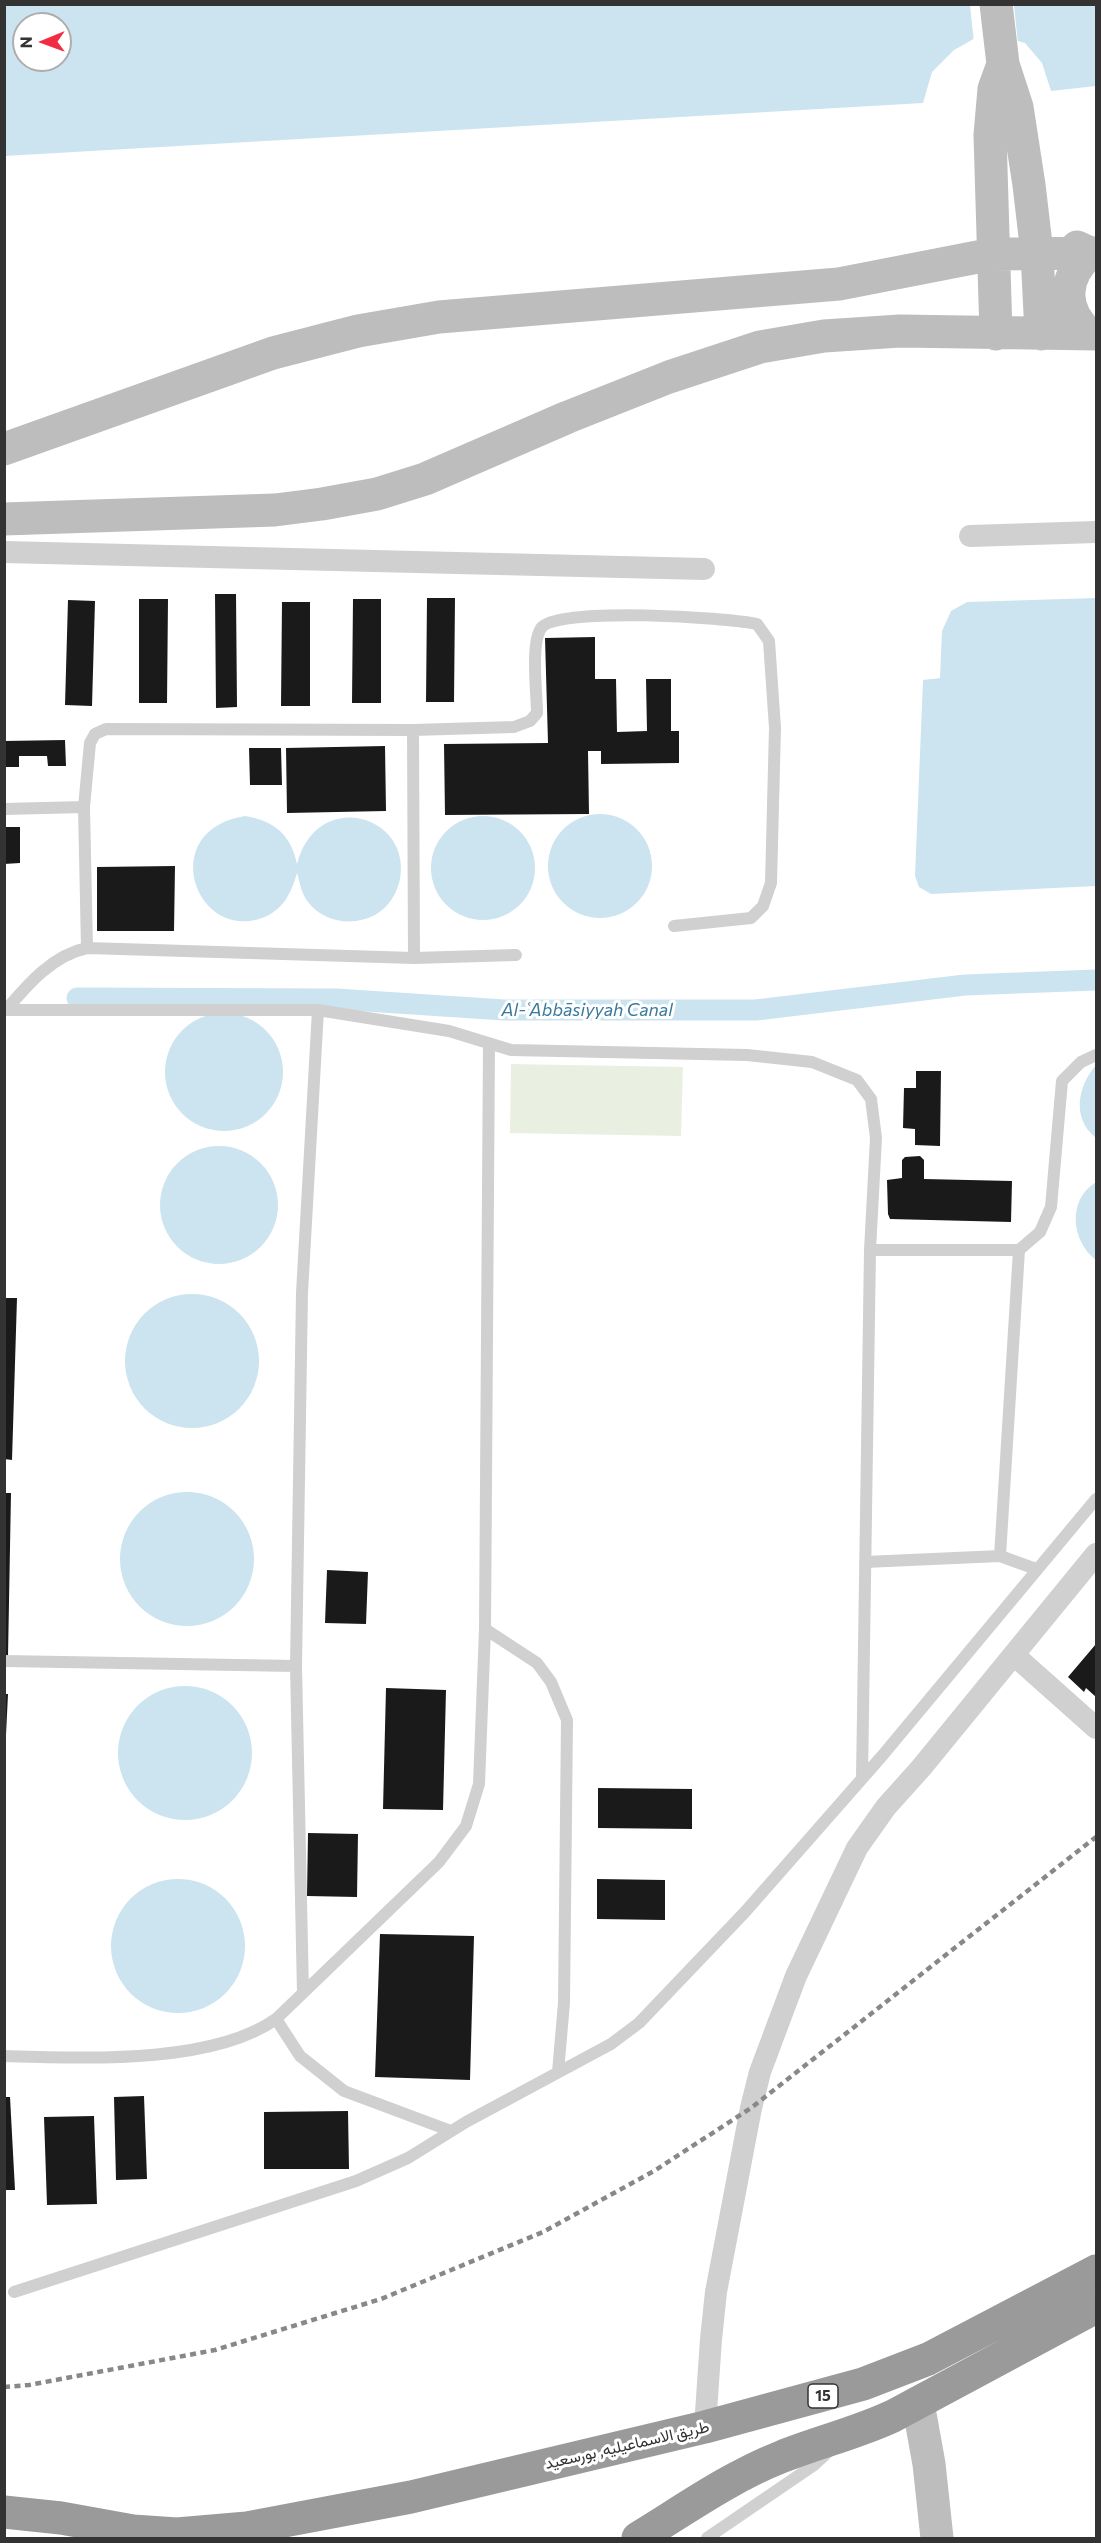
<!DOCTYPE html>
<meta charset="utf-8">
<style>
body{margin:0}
#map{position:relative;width:1101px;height:2543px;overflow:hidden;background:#fff;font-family:Commissioner,sans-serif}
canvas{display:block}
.frame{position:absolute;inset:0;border:6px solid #333;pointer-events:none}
.north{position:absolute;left:12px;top:12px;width:60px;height:60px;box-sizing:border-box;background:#fff;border:2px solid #adadad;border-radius:50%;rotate:269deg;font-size:16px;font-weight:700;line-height:24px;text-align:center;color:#333}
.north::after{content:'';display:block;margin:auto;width:21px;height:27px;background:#f12d44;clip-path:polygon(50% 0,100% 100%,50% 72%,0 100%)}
</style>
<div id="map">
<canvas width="1101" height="2543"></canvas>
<div class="frame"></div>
<div class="north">N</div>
</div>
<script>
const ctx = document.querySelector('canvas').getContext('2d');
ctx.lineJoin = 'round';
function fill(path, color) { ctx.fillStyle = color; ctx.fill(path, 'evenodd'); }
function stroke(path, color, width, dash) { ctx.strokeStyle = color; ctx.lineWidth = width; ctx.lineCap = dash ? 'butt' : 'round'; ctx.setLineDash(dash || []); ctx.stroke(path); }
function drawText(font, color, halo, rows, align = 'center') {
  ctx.font = font + ' Commissioner,Vazirmatn,sans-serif'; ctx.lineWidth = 6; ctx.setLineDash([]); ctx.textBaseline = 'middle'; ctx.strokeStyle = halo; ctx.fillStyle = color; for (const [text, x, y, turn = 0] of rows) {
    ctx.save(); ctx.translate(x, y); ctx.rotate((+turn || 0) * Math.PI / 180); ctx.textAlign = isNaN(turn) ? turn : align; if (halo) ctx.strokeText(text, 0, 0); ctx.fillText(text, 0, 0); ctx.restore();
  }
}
const green = new Path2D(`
 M511,1064L683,1067L681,1136L510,1133Z`);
const water = new Path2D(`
 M5,5H1096V86L1051,91L1042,63L1025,43L986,32L954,50L932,72L923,103L5,156ZM24,24H60V60H24Z
 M1096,598V886L931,894L919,887L915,876L923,680L940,678L942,631L951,611L967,602Z
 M548 866a52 52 0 1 1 104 0a52 52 0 1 1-104 0Z
 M245,816C275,821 291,835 297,864C317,787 412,815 400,879C397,894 388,908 375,915C353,927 323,922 308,902C301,893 300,883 297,873C291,894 283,910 262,918C195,942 156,830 245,816Z
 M431 868a52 52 0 1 1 104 0a52 52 0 1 1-104 0Z
 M165 1072a59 59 0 1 1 118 0a59 59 0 1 1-118 0Z
 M1096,1065V1138C1071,1118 1078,1086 1096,1065Z
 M160 1205a59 59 0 1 1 118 0a59 59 0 1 1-118 0Z
 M1096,1182V1260C1071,1241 1067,1200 1096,1182Z
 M125 1361a67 67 0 1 1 134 0a67 67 0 1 1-134 0Z
 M120 1559a67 67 0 1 1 134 0a67 67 0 1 1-134 0Z
 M118 1753a67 67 0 1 1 134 0a67 67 0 1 1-134 0Z
 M111 1946a67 67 0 1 1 134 0a67 67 0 1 1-134 0Z`);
const pier = new Path2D(`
 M970,5H1014L1018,44L987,36L974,43Z`);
const canal = new Path2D(`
 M77,998L336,999L504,1010H756L965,985L1096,980`);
const building = new Path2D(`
 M215,594H236L237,707L216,708Z
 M427,598H455L454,702H426Z
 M139,599H168L167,703H139Z
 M353,599H381V703H352Z
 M68,600L95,601L92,706L65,705Z
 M282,602H310V706H281Z
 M595,637V679H616L617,732L647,731L646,679H671V731H679V763L601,764V751H588L589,814L445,815L444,744L548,743L545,638Z
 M65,740L66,766H48L47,756H19V767H4V741Z
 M385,746L386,811L287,813L286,748Z
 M249,748H281L282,785H250Z
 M4,827H20V863L4,864Z
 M175,866L174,931H97V867Z
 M916,1071H941L940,1146L915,1145V1129L903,1128L904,1088H916Z
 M920,1156L924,1160V1179L1012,1181L1011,1222L890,1219L888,1214L887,1180L902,1178V1160L905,1157Z
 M4,1298H17L12,1460L4,1459Z
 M4,1493H11L8,1656H4Z
 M327,1570L368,1572L366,1624L325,1623Z
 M1096,1644V1697L1086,1688L1084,1692L1068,1677Z
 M386,1688L446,1690L443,1810L383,1809Z
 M4,1694H8L6,1735H4Z
 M598,1788L692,1789V1829L598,1828Z
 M308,1833L358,1834L357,1897L307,1896Z
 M597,1879L665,1880V1920L597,1919Z
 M380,1934L474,1936L470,2080L375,2077Z
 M144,2096L147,2179L116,2180L114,2097Z
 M4,2097H10L15,2190H4Z
 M348,2111L349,2169H264V2112Z
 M94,2116L97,2204L47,2205L44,2117Z`);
const lane = new Path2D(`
 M84,807L87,948
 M4,809L84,807L90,743L95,734L106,729L413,730L514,727L530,721L537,713C537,694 530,641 542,627C562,607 725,617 757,624L769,641L775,728L771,883L763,906L751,918L674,926
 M414,958L516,955
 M4,1010H318L449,1031L511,1050L747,1055L812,1062L857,1080L871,1099L876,1138L870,1250L862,1778
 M6,1010C28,984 53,955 87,948L414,958L413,730
 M870,1250H1019L1040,1232L1051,1207L1062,1081L1081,1062L1096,1055
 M1000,1556L1019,1250
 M865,1562L1000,1556L1036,1569
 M485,1629L537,1663L551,1682L567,1720L564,2003L558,2072
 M4,1661L296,1666
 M303,1993L296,1666L302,1293L318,1010
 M276,2019L300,2056L344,2091L451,2131
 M4,2056C82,2058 211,2065 276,2019L439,1862L466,1826L479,1784L485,1629L489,1043
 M14,2292L356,2181L408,2158L466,2122L611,2044L639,2023L745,1912L882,1756L1096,1499
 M707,2538L814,2465L830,2450`);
const street = new Path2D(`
 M970,536L1096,532
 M4,552L704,569
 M1014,1655L1096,1728
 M705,2427L711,2339L716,2292L751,2108L760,2072L796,1976L857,1848L886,1807L921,1768L1096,1554`);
const secondary = new Path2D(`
 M996,4L1003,64L1017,107L1029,185L1037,253L1041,334
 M1077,247L1090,253C1063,277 1061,309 1089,334
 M996,334L990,135L994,89L1003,64
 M4,449L273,353L358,331L439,317L839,284L993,254L1096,253
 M4,519L275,510L322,504L377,494L425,479L568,417L669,377L760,347L824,336L900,331L1096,334
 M918,2403L929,2464L937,2538`);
const highway = new Path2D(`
 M4,2512L61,2518L133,2531L177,2534L247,2528L411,2497L705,2427L863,2384L928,2359L1096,2271
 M638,2538C684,2510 730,2477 781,2457C818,2442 857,2433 893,2416L1096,2307`);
const rail = new Path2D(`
 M4,2387L29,2385L215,2350L381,2299L543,2232L654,2171L751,2108L1096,1837`);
const shields = [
 [823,2396,30]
];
const shieldNames = [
 ["15",823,2396]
];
const streetNames = [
 ["طريق الاسماعيليه, بورسعيد",627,2445,-13]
];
const waterNames = [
 ["Al-ʿAbbāsiyyah Canal",587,1010]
];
fill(green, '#e9f0e1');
fill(water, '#cce4f0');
fill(pier, '#fff');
stroke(canal, '#cce4f0', 21);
fill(building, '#1a1a1a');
stroke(lane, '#d0d0d0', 12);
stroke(street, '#d0d0d0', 22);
stroke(secondary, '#bdbdbd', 33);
stroke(highway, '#9a9a9a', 33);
stroke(rail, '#888', 4.5, [6, 4.5]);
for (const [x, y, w] of shields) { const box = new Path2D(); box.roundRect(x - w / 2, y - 12, w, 24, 4.5); ctx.fillStyle = '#fff'; ctx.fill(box); stroke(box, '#333', 1.5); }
drawText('bold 15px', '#333', null, shieldNames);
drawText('16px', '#333', '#fff', streetNames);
drawText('italic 18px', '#397a9c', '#fff', waterNames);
</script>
